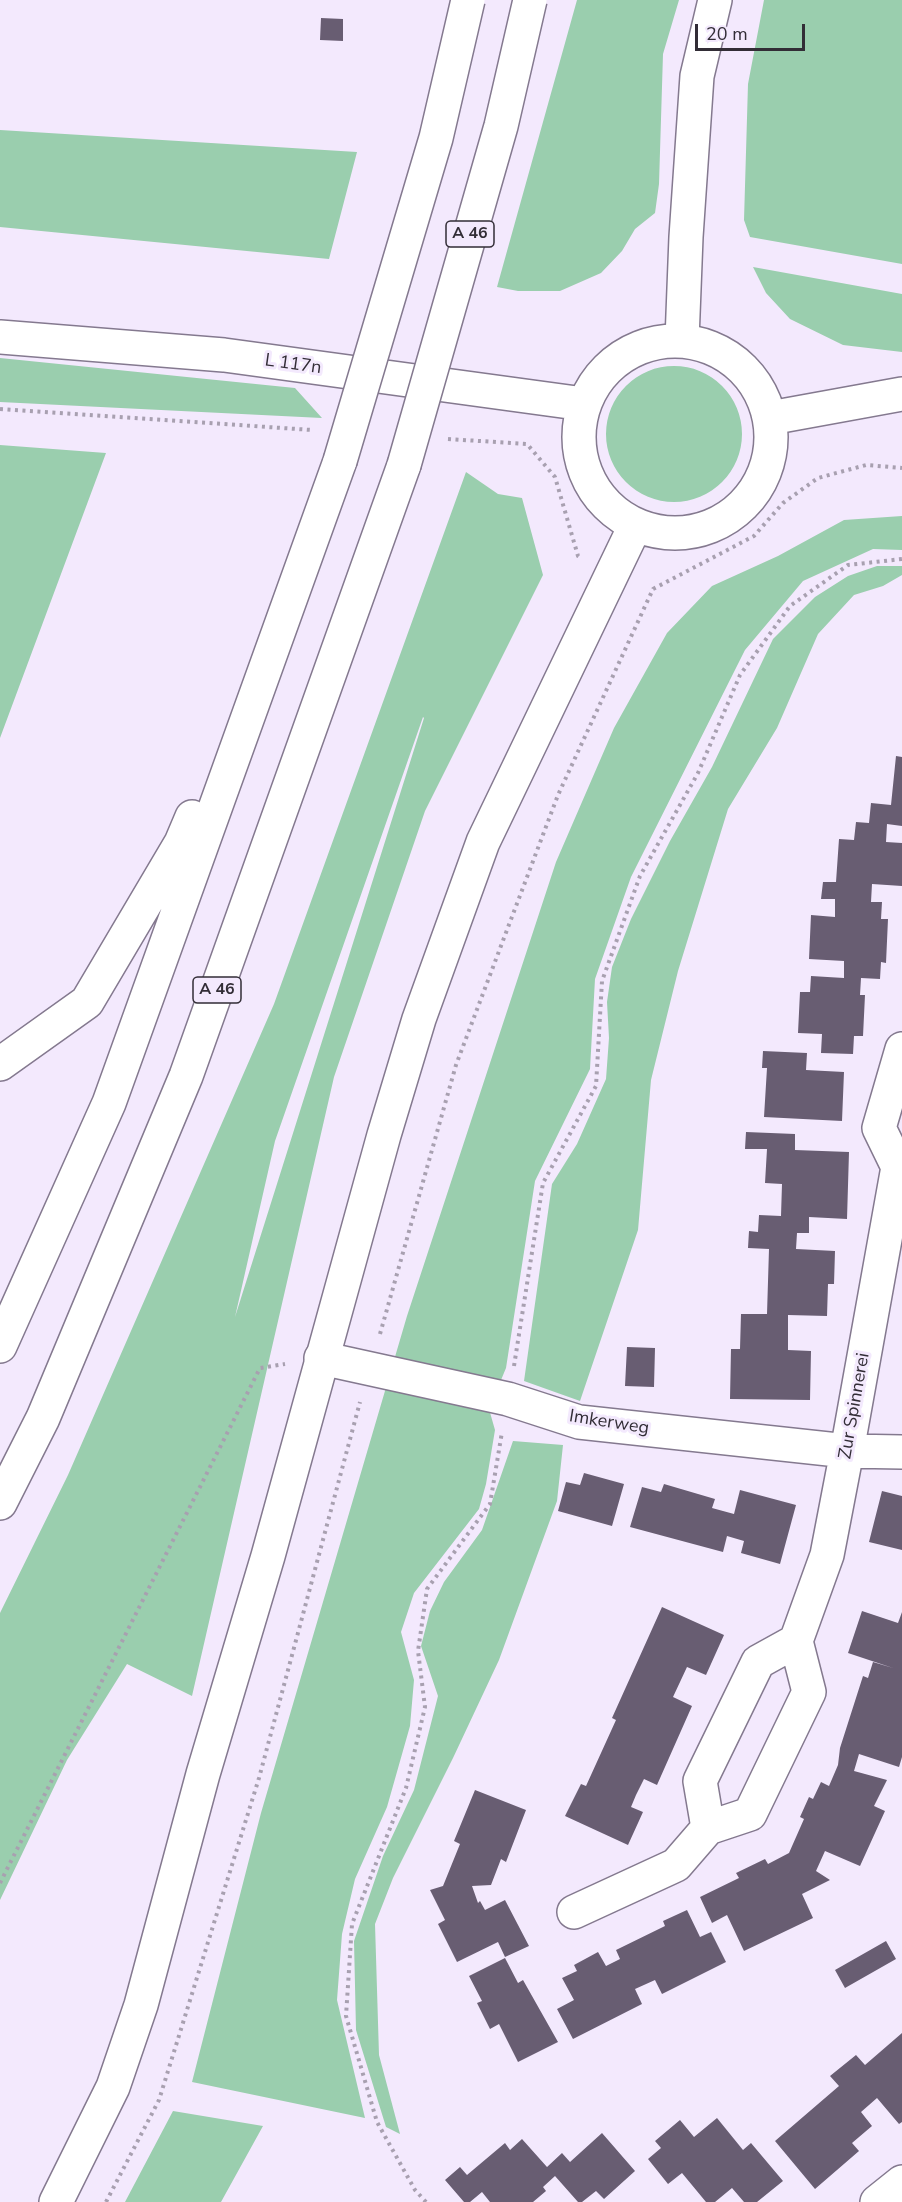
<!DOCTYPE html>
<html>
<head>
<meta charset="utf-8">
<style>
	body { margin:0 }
	#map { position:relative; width:902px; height:2202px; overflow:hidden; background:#f3e9fd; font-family:"Nunito Sans",sans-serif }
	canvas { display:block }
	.scale { position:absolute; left:695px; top:24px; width:110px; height:27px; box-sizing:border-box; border:3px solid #322d36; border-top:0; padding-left:8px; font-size:18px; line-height:21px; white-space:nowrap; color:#322d36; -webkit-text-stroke:4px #f3e9fd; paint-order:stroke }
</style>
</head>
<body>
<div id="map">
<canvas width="902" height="2202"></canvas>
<div class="scale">20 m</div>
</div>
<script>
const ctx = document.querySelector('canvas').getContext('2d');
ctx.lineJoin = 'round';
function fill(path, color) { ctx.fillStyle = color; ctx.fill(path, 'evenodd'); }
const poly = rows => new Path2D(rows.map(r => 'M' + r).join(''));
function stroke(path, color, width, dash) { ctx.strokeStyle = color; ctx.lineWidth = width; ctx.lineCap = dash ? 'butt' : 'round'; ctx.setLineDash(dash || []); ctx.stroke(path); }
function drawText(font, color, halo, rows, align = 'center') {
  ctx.font = font + ' "Nunito Sans",sans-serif'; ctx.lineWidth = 6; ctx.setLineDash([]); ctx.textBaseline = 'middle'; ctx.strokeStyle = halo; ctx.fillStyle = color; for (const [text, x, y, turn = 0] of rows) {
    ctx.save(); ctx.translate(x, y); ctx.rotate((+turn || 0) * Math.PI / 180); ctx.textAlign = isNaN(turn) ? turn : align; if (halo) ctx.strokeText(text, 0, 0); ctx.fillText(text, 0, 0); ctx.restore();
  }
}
fill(poly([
	[577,0,679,0,663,54,659,184,655,213,635,229,622,251,601,273,560,291,518,291,497,287],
	[764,0,902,0,902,264,750,237,744,220,748,84],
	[0,130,357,152,329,259,0,227],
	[753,267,902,294,902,352,843,345,790,319,766,293],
	[0,358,295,388,322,418,0,402],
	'606 434a68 68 0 1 1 136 0a68 68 0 1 1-136 0Z',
	[0,445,106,453,0,738],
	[466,472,498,494,522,498,543,575,425,811,334,1077,192,1696,127,1664,67,1760,0,1900,0,1613,68,1475,274,1004],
	[423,717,424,718,235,1317,275,1141],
	[902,516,902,550,873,549,803,581,745,650,631,877,595,979,590,1069,535,1181,506,1368,489,1409,495,1430,486,1484,479,1509,414,1593,401,1632,414,1680,410,1726,387,1807,355,1879,342,1934,337,2000,365,2118,192,2082,261,1813,407,1316,556,862,614,728,667,633,712,586,778,556,844,520],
	[877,566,902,566,902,575,883,586,854,595,818,634,777,728,728,809,678,971,651,1080,638,1230,580,1401,524,1381,552,1184,577,1144,606,1079,609,1038,607,1002,612,967,631,919,670,841,712,767,773,639,815,597,848,576],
	[513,1441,563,1445,557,1501,499,1660,453,1758,393,1878,375,1924,379,2055,400,2134,386,2127,356,2030,354,1941,383,1856,414,1790,438,1696,421,1646,430,1611,444,1582,482,1530],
	[173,2111,263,2126,221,2202,125,2202]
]), '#9aceae');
fill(poly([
	[321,18,343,19,343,41,320,40],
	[896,756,902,757,902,826,887,824,886,842,902,843,902,886,872,884,871,902,882,902,881,919,888,919,886,963,881,962,880,979,861,978,860,995,865,995,863,1036,854,1036,853,1054,821,1053,822,1034,798,1033,800,992,810,992,811,976,844,978,844,961,809,959,811,915,835,917,835,899,821,899,823,882,836,882,839,839,854,840,856,822,869,823,871,803,891,805],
	[763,1051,807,1053,806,1070,844,1072,842,1121,764,1117,767,1068,762,1068],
	[746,1132,795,1134,795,1150,849,1152,847,1219,809,1217,809,1233,797,1233,796,1249,835,1251,834,1284,828,1284,827,1316,788,1315,788,1350,811,1351,810,1400,730,1399,731,1349,740,1349,741,1314,767,1314,769,1249,748,1248,749,1231,758,1232,759,1215,781,1216,782,1184,765,1183,767,1149,745,1149],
	[627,1347,655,1348,654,1387,625,1386],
	[584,1473,624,1484,612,1526,558,1511,566,1482,580,1485],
	[664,1484,715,1499,712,1508,734,1514,740,1490,796,1505,780,1564,741,1553,744,1541,727,1536,723,1552,630,1527,642,1487,661,1492],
	[882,1491,902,1496,902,1550,869,1542],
	[662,1607,724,1635,706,1675,687,1667,673,1697,692,1706,657,1785,644,1779,636,1795,631,1807,643,1812,628,1845,565,1816,581,1784,586,1786,616,1720,612,1718],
	[862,1611,898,1623,902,1612,902,1757,899,1767,859,1754,854,1771,887,1780,874,1806,885,1811,860,1866,825,1851,816,1871,830,1880,802,1894,813,1918,744,1951,727,1915,712,1923,700,1897,739,1878,736,1873,765,1859,768,1864,789,1853,804,1819,800,1817,809,1797,813,1799,821,1782,829,1786,838,1765,840,1748,863,1676,868,1678,873,1662,893,1668,848,1653],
	[475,1790,526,1810,506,1862,501,1859,491,1885,472,1886,478,1903,480,1901,485,1910,505,1900,529,1946,505,1957,498,1942,457,1962,438,1924,445,1920,430,1890,443,1886,460,1844,454,1841],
	[687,1910,700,1937,711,1932,726,1962,662,1994,655,1980,635,1989,642,2004,573,2039,557,2009,574,2000,562,1978,577,1971,574,1965,598,1952,606,1966,620,1959,616,1950,665,1926,663,1921],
	[886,1941,896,1959,845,1988,835,1970],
	[505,1958,518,1983,523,1980,558,2042,518,2062,499,2024,490,2029,477,2003,482,2001,469,1976],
	[902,2033,902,2122,899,2124,877,2098,861,2112,872,2126,852,2143,859,2151,815,2189,775,2141,839,2086,830,2076,856,2055,865,2065],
	[717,2118,743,2150,751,2143,783,2181,757,2202,744,2202,732,2188,715,2202,706,2202,682,2173,668,2184,648,2159,661,2148,655,2141,680,2120,694,2137],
	[602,2133,635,2171,604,2199,596,2191,582,2202,578,2202,555,2176,543,2187,546,2191,533,2202,490,2202,482,2192,470,2202,464,2202,445,2180,460,2167,467,2175,505,2143,510,2150,522,2139,547,2167,562,2153,570,2162]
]), '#685d72');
const street = poly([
	[682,340,686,237,697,76,715,0],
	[321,1358,508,1399,579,1422,847,1451,902,1452],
	[708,1828,700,1781,758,1662,796,1641],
	[574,1912,676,1865,708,1828,750,1814,809,1692,796,1641,827,1555,847,1451,898,1167,879,1128,902,1049],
	[877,2202,902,2182]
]);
const secondary = poly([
	[0,337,224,355,584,404],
	'579 437a96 96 0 1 1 192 0a96 96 0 1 1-192 0Z',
	[770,418,902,394],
	[56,2202,113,2087,141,2005,203,1774,268,1556,384,1135,419,1019,483,842,635,526]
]);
const highway = poly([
	[0,1064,87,1002,181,843,192,817],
	[0,1346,109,1103,340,461],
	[0,1503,43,1418,186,1076,404,465]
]);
stroke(street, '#84798f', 36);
stroke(secondary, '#84798f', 36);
stroke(highway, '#84798f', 36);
stroke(poly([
	[0,409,312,430],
	[448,439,527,444,555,477,578,556,581,558],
	[380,1334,456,1065,558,795,653,589,754,536,783,503,818,478,866,465,902,468],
	[514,1366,543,1183,596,1086,602,981,640,876,698,773,740,675,790,606,848,565,902,559],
	[0,1883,260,1368,285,1364],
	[106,2202,159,2100,259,1778,360,1402],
	[426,2202,415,2190,377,2122,346,2016,352,1924,406,1788,425,1707,418,1651,427,1589,490,1504,502,1432]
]), '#a8a0b0', 4, [3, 4.5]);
stroke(street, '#fff', 33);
stroke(secondary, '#fff', 33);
stroke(highway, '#fff', 33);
const highwayBridge = poly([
	[340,461,436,138,468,0],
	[404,465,501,126,530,0]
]);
stroke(highwayBridge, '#84798f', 36, []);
stroke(highwayBridge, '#fff', 33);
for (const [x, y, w] of [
	[470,234,48],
	[217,990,48]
]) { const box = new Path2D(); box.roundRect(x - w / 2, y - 13, w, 26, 4.5); ctx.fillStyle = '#f3e9fd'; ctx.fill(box); stroke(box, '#322d36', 1.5); }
drawText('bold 16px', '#322d36', null, [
	["A 46",470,234],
	["A 46",217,990]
]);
drawText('18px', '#322d36', '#f3e9fd', [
	["L 117n",293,365,8],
	["Zur Spinnerei",855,1406,-80],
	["Imkerweg",609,1423,9]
]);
</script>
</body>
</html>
